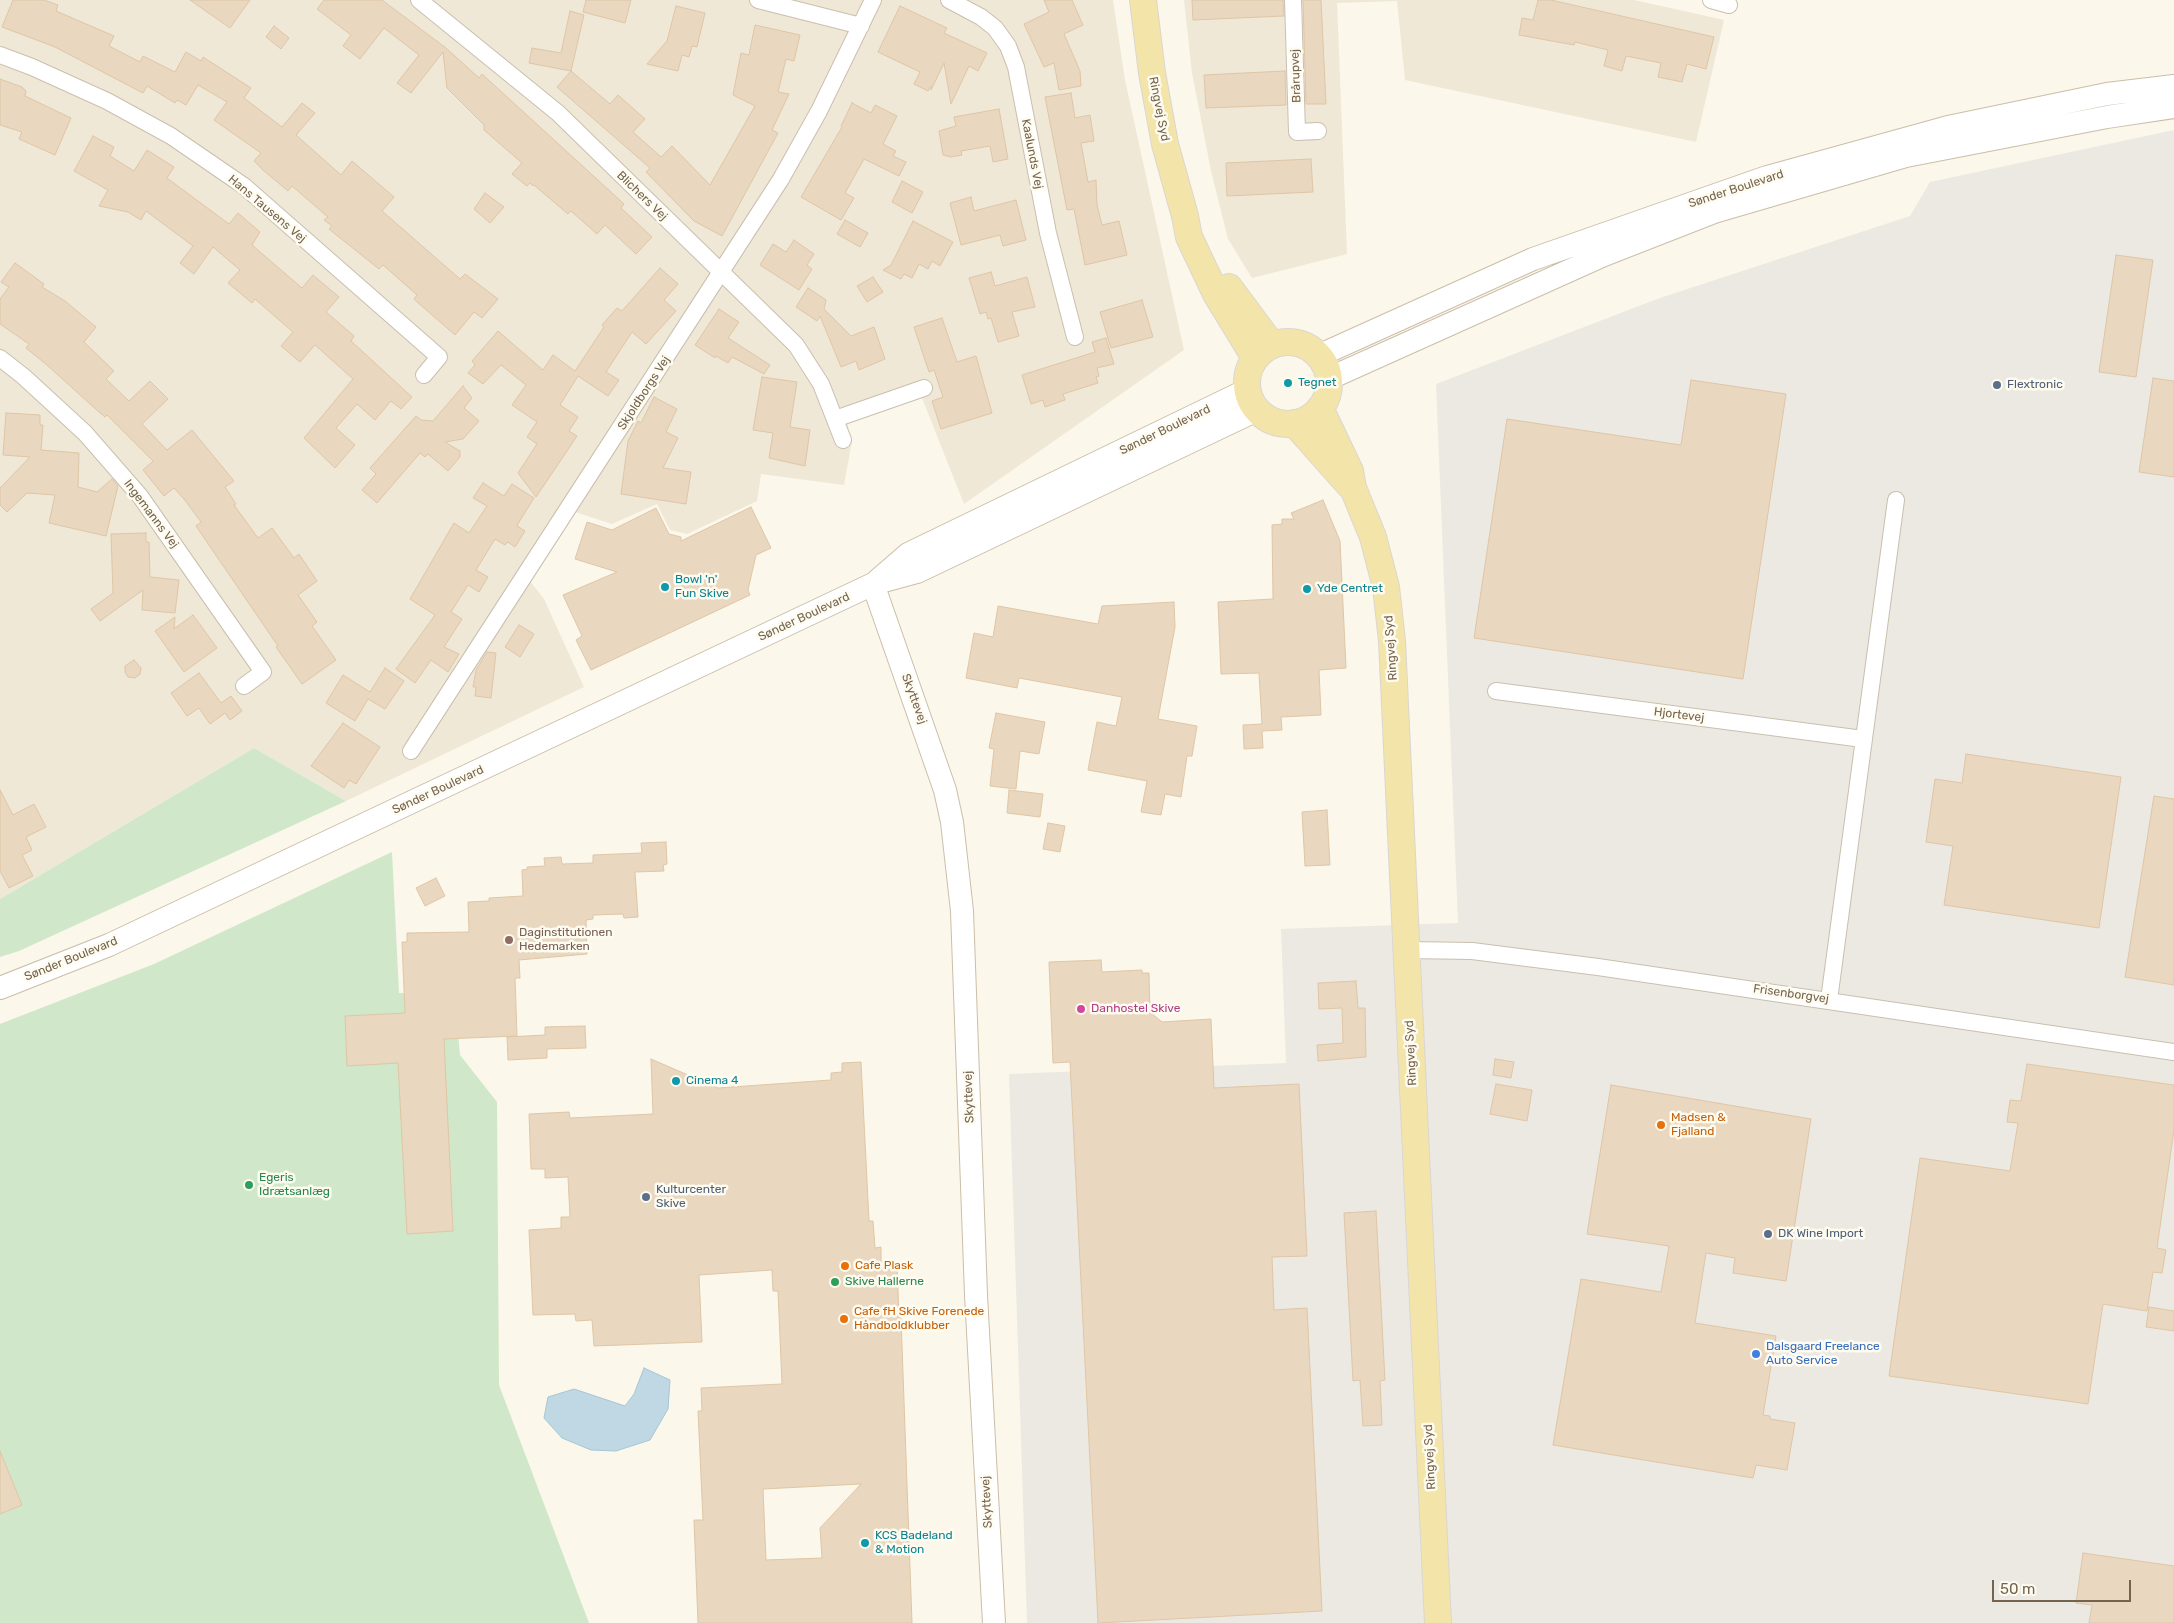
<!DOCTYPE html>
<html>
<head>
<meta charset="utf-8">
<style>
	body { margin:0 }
	#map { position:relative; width:2174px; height:1623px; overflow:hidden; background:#fbf7ea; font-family:Rubik,sans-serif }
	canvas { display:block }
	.scale { position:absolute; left:1992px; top:1580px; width:139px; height:22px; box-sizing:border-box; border:2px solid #74634f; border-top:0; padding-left:6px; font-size:15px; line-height:18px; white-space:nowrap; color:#74634f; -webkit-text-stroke:4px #fefbf0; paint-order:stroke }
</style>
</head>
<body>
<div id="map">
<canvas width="2174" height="1623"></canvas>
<div class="scale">50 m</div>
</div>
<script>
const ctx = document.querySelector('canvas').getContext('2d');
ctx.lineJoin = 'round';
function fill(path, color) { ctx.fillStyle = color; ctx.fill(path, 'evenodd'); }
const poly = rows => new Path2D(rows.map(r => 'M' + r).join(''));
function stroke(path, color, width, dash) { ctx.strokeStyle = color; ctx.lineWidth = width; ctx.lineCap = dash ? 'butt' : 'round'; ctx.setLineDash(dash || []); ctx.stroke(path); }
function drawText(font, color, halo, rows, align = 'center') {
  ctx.font = font + ' Rubik,sans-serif'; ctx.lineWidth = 5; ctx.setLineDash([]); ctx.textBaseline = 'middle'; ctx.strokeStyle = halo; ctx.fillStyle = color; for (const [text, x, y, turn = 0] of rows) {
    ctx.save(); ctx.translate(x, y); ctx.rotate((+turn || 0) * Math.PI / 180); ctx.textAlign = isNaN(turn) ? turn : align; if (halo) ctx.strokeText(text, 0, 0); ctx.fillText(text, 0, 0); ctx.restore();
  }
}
fill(poly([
	[0,0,1113,0,1125,80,1184,350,964,504,922,398,847,423,852,441,844,485,761,474,757,501,687,534,670,530,657,504,612,524,575,512,530,581,544,599,584,687,346,801,254,748,0,899],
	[1184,0,1634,0,1724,20,1696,142,1405,80,1397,1,1337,3,1347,254,1252,278,1228,239,1211,171,1192,73]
]), '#efe8d6');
fill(poly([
	[2174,130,2174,1623,1027,1623,1009,1074,1286,1063,1281,929,1458,923,1436,384,1657,299,1910,216,1930,182]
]), '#ece9e3');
fill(poly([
	[254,748,346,801,19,951,0,957,0,899],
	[392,852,399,993,429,994,456,1012,460,1055,497,1102,499,1385,589,1623,0,1623,0,1024,154,964]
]), '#d0e8c9');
const water = poly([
	[644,1368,670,1380,668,1409,650,1440,616,1451,591,1450,562,1438,544,1418,548,1397,574,1389,625,1406,634,1394,644,1368]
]);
fill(water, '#c0d8e3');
stroke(water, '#a7c5d4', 1);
const building = poly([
	[13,0,44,0,58,5,56,11,114,36,109,46,140,62,143,56,175,72,186,52,201,61,203,57,251,88,244,98,282,127,302,103,315,113,296,135,341,175,352,161,394,197,382,211,460,279,465,274,498,299,482,318,474,312,455,335,416,301,414,299,417,295,383,265,379,269,329,229,332,226,324,220,328,217,292,186,288,191,263,170,254,161,261,153,214,120,227,102,198,85,186,105,177,100,175,103,147,86,143,93,55,47,2,27,13,0],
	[190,0,250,0,230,28,190,0],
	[324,0,382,0,446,48,479,78,482,74,624,204,621,208,652,237,636,254,605,225,597,234,571,211,568,214,534,185,533,186,530,183,527,186,512,174,522,163,484,130,484,125,447,88,443,52,411,93,397,83,419,55,384,28,360,59,343,46,351,35,317,9,324,0],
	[586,0,631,0,625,23,583,12,586,0],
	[1044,0,1072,0,1083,25,1064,34,1080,71,1081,86,1059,90,1054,63,1044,67,1024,24,1049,12,1044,0],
	[1192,0,1283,0,1284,16,1193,20,1192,0],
	[1303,0,1321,0,1326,104,1306,104,1303,0],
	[1538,0,1551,0,1714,37,1706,69,1687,64,1682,82,1658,77,1661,63,1626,56,1622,71,1604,66,1608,50,1575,42,1574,45,1519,35,1522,18,1533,20,1538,0],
	[676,6,705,13,697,47,692,46,689,57,682,55,678,71,647,64,667,41,676,6],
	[900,6,947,28,944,33,987,53,978,71,969,66,951,104,944,63,931,90,931,86,928,91,914,84,920,72,878,52,900,6],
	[570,11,584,15,571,71,610,104,618,95,645,119,633,132,661,157,672,146,710,185,755,106,733,95,741,53,749,55,755,25,800,35,794,61,786,59,778,92,789,94,772,130,778,133,722,236,694,221,646,172,650,168,557,87,571,71,529,63,532,48,561,53,570,11],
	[274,26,289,38,281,49,266,37,274,26],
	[1285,71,1286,105,1206,108,1204,75,1285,71],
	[0,79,22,87,26,91,25,96,71,118,55,155,19,139,22,132,0,125,0,79],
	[1071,93,1075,118,1090,115,1094,141,1081,143,1088,182,1096,180,1097,205,1102,225,1119,221,1127,255,1085,265,1074,209,1067,210,1045,97,1071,93],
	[852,103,871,113,875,105,897,116,883,144,896,151,893,156,906,162,899,176,864,159,845,193,854,198,841,220,801,197,842,127,841,126,852,103],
	[999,109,1008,159,993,162,990,146,961,151,962,155,951,157,943,155,939,131,956,126,954,117,999,109],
	[93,136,114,147,110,156,134,171,147,150,174,167,167,178,229,224,238,213,260,232,252,245,302,288,313,275,339,297,326,312,354,336,351,341,412,397,401,409,391,401,375,420,357,404,336,428,355,445,335,468,304,438,353,379,315,345,300,362,281,346,293,332,255,299,252,303,228,283,240,270,213,247,194,274,180,263,193,246,146,211,141,220,128,212,99,206,108,190,74,171,93,136],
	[1311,159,1313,192,1227,196,1226,163,1311,159],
	[902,181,923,192,912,213,892,202,902,181],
	[485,193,504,207,490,223,474,209,485,193],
	[971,197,974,211,1016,200,1026,240,1003,246,1000,235,961,245,950,203,971,197],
	[845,220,868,233,860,247,837,234,845,220],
	[913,221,953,242,940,266,932,261,928,269,919,264,912,278,904,274,901,279,883,270,891,265,913,221],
	[794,240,814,254,807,265,812,269,799,290,760,265,773,244,786,252,794,240],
	[2116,255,2153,260,2136,377,2099,372,2116,255],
	[15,263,44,284,42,287,65,301,96,327,84,342,114,371,106,379,129,401,150,381,168,399,142,424,167,450,192,430,234,481,225,487,236,504,234,505,258,538,272,528,294,558,299,554,317,581,298,595,317,622,312,626,336,660,302,684,276,647,278,646,196,526,201,522,184,499,174,488,164,496,143,470,153,461,107,415,105,417,99,412,47,365,26,348,29,344,0,324,0,299,9,287,1,282,15,263],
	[660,268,678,284,664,300,676,311,646,344,632,332,606,372,619,380,608,396,578,376,560,405,578,417,569,431,577,436,536,497,518,473,537,444,527,437,537,422,512,405,526,385,501,365,483,384,468,373,475,365,472,361,498,331,543,370,553,355,575,371,604,327,602,325,617,308,622,311,660,268],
	[991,272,995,286,1027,277,1035,307,1012,312,1019,336,998,342,991,318,988,319,986,312,980,314,969,278,991,272],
	[873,277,883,292,867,302,857,286,873,277],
	[808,288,826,300,824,309,851,336,874,327,885,359,859,370,856,361,841,367,820,316,817,321,796,307,808,288],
	[1142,300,1153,337,1111,348,1100,312,1142,300],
	[719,309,739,322,728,338,770,365,764,374,732,357,728,363,716,356,715,358,695,345,719,309],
	[942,318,957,362,976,356,992,413,941,429,932,401,943,397,934,370,929,372,914,327,942,318],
	[1106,338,1114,364,1097,368,1099,376,1096,377,1098,383,1063,394,1065,400,1045,407,1043,400,1031,404,1022,375,1095,352,1092,342,1106,338],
	[762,377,797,382,790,427,810,430,805,466,769,458,773,433,753,430,762,377],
	[2153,378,2174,381,2174,477,2139,472,2153,378],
	[1691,380,1786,394,1743,679,1474,638,1507,419,1681,445,1691,380],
	[463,386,472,398,464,408,479,421,463,439,445,442,460,451,460,457,448,471,428,454,425,457,420,453,377,503,362,490,376,474,370,468,416,416,421,420,433,421,463,386],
	[654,397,677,409,666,432,678,438,663,468,691,472,686,504,621,494,628,441,638,421,641,423,654,397],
	[6,413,40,415,40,425,43,425,41,450,79,453,78,487,97,492,112,479,118,486,106,536,49,523,55,495,27,493,7,512,0,505,0,488,30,457,3,455,6,413],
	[483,483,504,496,512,484,534,498,519,522,517,526,525,531,515,547,508,542,505,545,495,539,476,570,488,577,479,592,468,585,451,612,462,619,444,647,459,654,448,672,431,660,415,683,396,669,435,615,410,599,454,523,469,533,487,506,473,498,483,483],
	[1323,500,1340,541,1346,668,1319,670,1321,715,1281,717,1282,730,1262,731,1263,748,1244,749,1243,725,1262,724,1259,673,1221,674,1218,602,1273,599,1272,525,1282,524,1282,519,1294,519,1291,513,1323,500],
	[751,507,771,548,756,555,748,590,750,595,591,670,576,640,582,636,563,595,617,572,575,559,587,522,612,530,656,508,669,534,681,537,681,541,751,507],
	[146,533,146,542,149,542,150,577,179,580,175,613,142,610,143,590,100,621,91,609,113,593,111,534,146,533],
	[1174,602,1175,627,1158,719,1197,726,1192,756,1187,756,1181,797,1165,794,1161,815,1141,812,1147,781,1088,770,1097,722,1116,726,1122,697,1019,678,1017,688,966,678,974,633,993,637,998,606,1098,624,1102,606,1174,602],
	[193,615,217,648,184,672,155,631,175,617,174,629,193,615],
	[519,625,534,634,520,657,505,647,519,625],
	[487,652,496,653,491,698,475,696,476,687,473,687,476,670,487,652],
	[134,660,141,668,140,674,135,678,128,677,125,672,125,666,134,660],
	[385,668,404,681,385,709,368,699,355,721,326,703,343,675,370,692,385,668],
	[199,673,221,703,231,696,242,711,230,720,225,713,210,724,199,708,187,716,171,693,199,673],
	[996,713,1045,722,1039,754,1020,751,1016,789,990,786,994,749,989,748,996,713],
	[343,723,380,747,356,784,349,780,344,788,311,766,343,723],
	[1966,754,2121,777,2099,928,1944,905,1953,846,1926,842,1935,779,1962,783,1966,754],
	[0,790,13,815,34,804,46,827,26,837,32,850,22,855,33,876,9,888,0,871,0,790],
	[1009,790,1043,794,1040,817,1007,813,1009,790],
	[2154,796,2174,799,2174,985,2125,977,2154,796],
	[1327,810,1330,865,1305,866,1302,812,1327,810],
	[1048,823,1065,826,1060,852,1043,849,1048,823],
	[666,842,667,864,663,865,664,871,635,872,638,917,624,918,623,914,593,915,593,919,586,920,587,954,519,960,520,978,515,978,517,1036,444,1039,453,1231,407,1234,398,1063,347,1066,345,1016,405,1013,402,942,407,942,407,933,469,932,468,902,489,901,489,898,523,896,522,870,528,869,527,867,545,866,544,858,561,857,562,864,593,863,593,855,642,853,641,843,666,842],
	[436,878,445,896,425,906,416,888,436,878],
	[1101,960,1102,972,1142,970,1142,973,1149,973,1150,1012,1162,1022,1211,1019,1214,1088,1299,1084,1307,1256,1272,1257,1274,1310,1307,1308,1322,1611,1098,1623,1070,1062,1053,1063,1049,962,1101,960],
	[1356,981,1358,1008,1365,1008,1366,1057,1318,1061,1317,1045,1343,1043,1342,1008,1319,1009,1318,983,1356,981],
	[585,1026,586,1048,547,1049,547,1058,508,1060,507,1037,545,1035,545,1027,585,1026],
	[651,1059,718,1088,831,1080,831,1073,842,1072,842,1063,861,1062,869,1221,873,1221,875,1248,881,1247,881,1263,897,1262,899,1318,901,1318,912,1623,698,1623,694,1520,703,1520,698,1411,702,1411,701,1388,782,1384,778,1291,773,1291,772,1270,699,1275,702,1342,594,1346,592,1320,576,1321,575,1314,533,1315,529,1230,561,1228,561,1217,570,1217,568,1177,545,1178,545,1169,531,1169,529,1114,569,1112,570,1118,653,1114,651,1059],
	[861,1484,820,1528,822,1558,766,1560,763,1489,861,1484],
	[1495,1059,1514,1062,1511,1078,1493,1075,1495,1059],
	[2027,1064,2174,1085,2174,1130,2157,1248,2166,1250,2162,1273,2153,1272,2147,1311,2103,1304,2088,1404,1889,1376,1920,1158,2010,1171,2018,1123,2007,1122,2010,1100,2021,1101,2027,1064],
	[1496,1084,1532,1090,1527,1121,1490,1114,1496,1084],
	[1611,1085,1811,1119,1786,1281,1733,1273,1735,1258,1706,1253,1695,1323,1776,1336,1763,1415,1770,1416,1770,1419,1795,1423,1787,1470,1756,1465,1753,1478,1553,1445,1581,1279,1661,1292,1669,1246,1587,1234,1611,1085],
	[1376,1211,1385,1380,1380,1381,1382,1425,1363,1426,1360,1380,1353,1381,1344,1213,1376,1211],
	[2149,1307,2174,1311,2174,1331,2146,1327,2149,1307],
	[0,1451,22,1505,0,1514,0,1451],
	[2083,1553,2174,1566,2174,1623,2089,1623,2092,1605,2076,1603,2083,1553]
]);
fill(building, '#e9d7bf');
stroke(building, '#dfc6a6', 1);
const street = poly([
	[419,0,558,113,796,345,821,384,843,440],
	[758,0,861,26],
	[949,0,981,17,995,28,1008,46,1016,67,1048,233,1075,337],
	[1293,0,1297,132,1318,131],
	[1711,0,1729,5],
	[0,55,32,67,107,101,171,136,244,186,439,357,424,375],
	[0,358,23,376,85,433,140,496,263,672,244,686],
	[835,419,924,388],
	[1496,691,1863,739],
	[411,751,781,179,819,111,873,0],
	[1407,950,1472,951,1598,967,2174,1052],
	[1829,1000,1896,500]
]);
const secondary = poly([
	[1318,356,1533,259,1767,177,1948,127,2107,94,2174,86],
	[1328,379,1604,255,1714,212,1906,156,2107,117,2174,107],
	[878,580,908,554,1247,390],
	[873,584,945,790,952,822,962,911,976,1295,994,1623],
	[0,988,109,945,873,584,917,572,1257,410]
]);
const primary = poly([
	[1143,0,1152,73,1165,144,1185,216,1189,237,1216,294,1255,358],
	[1229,287,1272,345],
	'1247 383a41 41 0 1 1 82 0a41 41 0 1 1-82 0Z',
	[1320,408,1350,471,1353,488,1373,537,1386,587,1392,641,1438,1623],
	[1294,423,1350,486]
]);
stroke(street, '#cabfae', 18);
stroke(secondary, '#cbbea9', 24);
stroke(primary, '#dbd6d1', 28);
stroke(street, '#fff', 16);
stroke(secondary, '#fff', 22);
stroke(primary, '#f3e5a9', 26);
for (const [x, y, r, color] of [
	[1288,383,5,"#0f9aa8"],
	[1997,385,5,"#5c6f8a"],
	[665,587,5,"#0f9aa8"],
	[1307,589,5,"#0f9aa8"],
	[509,940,5,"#8d6e63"],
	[1081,1009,5,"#d1479c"],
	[676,1081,5,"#0f9aa8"],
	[1661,1125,5,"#e8710a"],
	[249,1185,5,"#2e9e5b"],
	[646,1197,5,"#5c6f8a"],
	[1768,1234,5,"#5c6f8a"],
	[845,1266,5,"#e8710a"],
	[835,1282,5,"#2e9e5b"],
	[844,1319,5,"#e8710a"],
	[1756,1354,5,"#3f7fe0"],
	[865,1543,5,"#0f9aa8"]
]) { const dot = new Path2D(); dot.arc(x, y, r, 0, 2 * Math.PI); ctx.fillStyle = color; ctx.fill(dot); stroke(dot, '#fefbf0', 2); }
drawText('12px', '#74634f', '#fefbf0', [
	["Brårupvej",1296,76,-92],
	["Ringvej Syd",1159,109,79],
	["Kaalunds Vej",1032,154,79],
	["Sønder Boulevard",1736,189,-18],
	["Blichers Vej",642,196,44],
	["Hans Tausens Vej",267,209,40],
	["Skjoldborgs Vej",644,393,-57],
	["Sønder Boulevard",1165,430,-26],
	["Ingemanns Vej",151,514,53],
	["Sønder Boulevard",804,617,-25],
	["Ringvej Syd",1391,648,-94],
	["Skyttevej",914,699,70],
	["Hjortevej",1679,715,7],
	["Sønder Boulevard",438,790,-25],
	["Sønder Boulevard",71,959,-22],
	["Frisenborgvej",1791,994,8],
	["Ringvej Syd",1411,1053,-93],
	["Skyttevej",969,1097,-92],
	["Ringvej Syd",1430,1457,-93],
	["Skyttevej",987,1502,-93]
]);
drawText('12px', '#0d838f', '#fefbf0', [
	["Tegnet",1298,383],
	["Bowl 'n'",675,580],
	["Fun Skive",675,594],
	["Yde Centret",1317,589],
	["Cinema 4",686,1081],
	["KCS Badeland",875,1536],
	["& Motion",875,1550]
], 'left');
drawText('12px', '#4e5e75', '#fefbf0', [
	["Flextronic",2007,385],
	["Kulturcenter",656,1190],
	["Skive",656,1204],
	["DK Wine Import",1778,1234]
], 'left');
drawText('12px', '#785e54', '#fefbf0', [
	["Daginstitutionen",519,933],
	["Hedemarken",519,947]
], 'left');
drawText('12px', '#b23c85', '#fefbf0', [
	["Danhostel Skive",1091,1009]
], 'left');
drawText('12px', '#c56008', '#fefbf0', [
	["Madsen &",1671,1118],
	["Fjalland",1671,1132],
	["Cafe Plask",855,1266],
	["Cafe fH Skive Forenede",854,1312],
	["Håndboldklubber",854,1326]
], 'left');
drawText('12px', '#27864d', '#fefbf0', [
	["Egeris",259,1178],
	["Idrætsanlæg",259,1192],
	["Skive Hallerne",845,1282]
], 'left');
drawText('12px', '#366cbe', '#fefbf0', [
	["Dalsgaard Freelance",1766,1347],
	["Auto Service",1766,1361]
], 'left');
</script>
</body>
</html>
